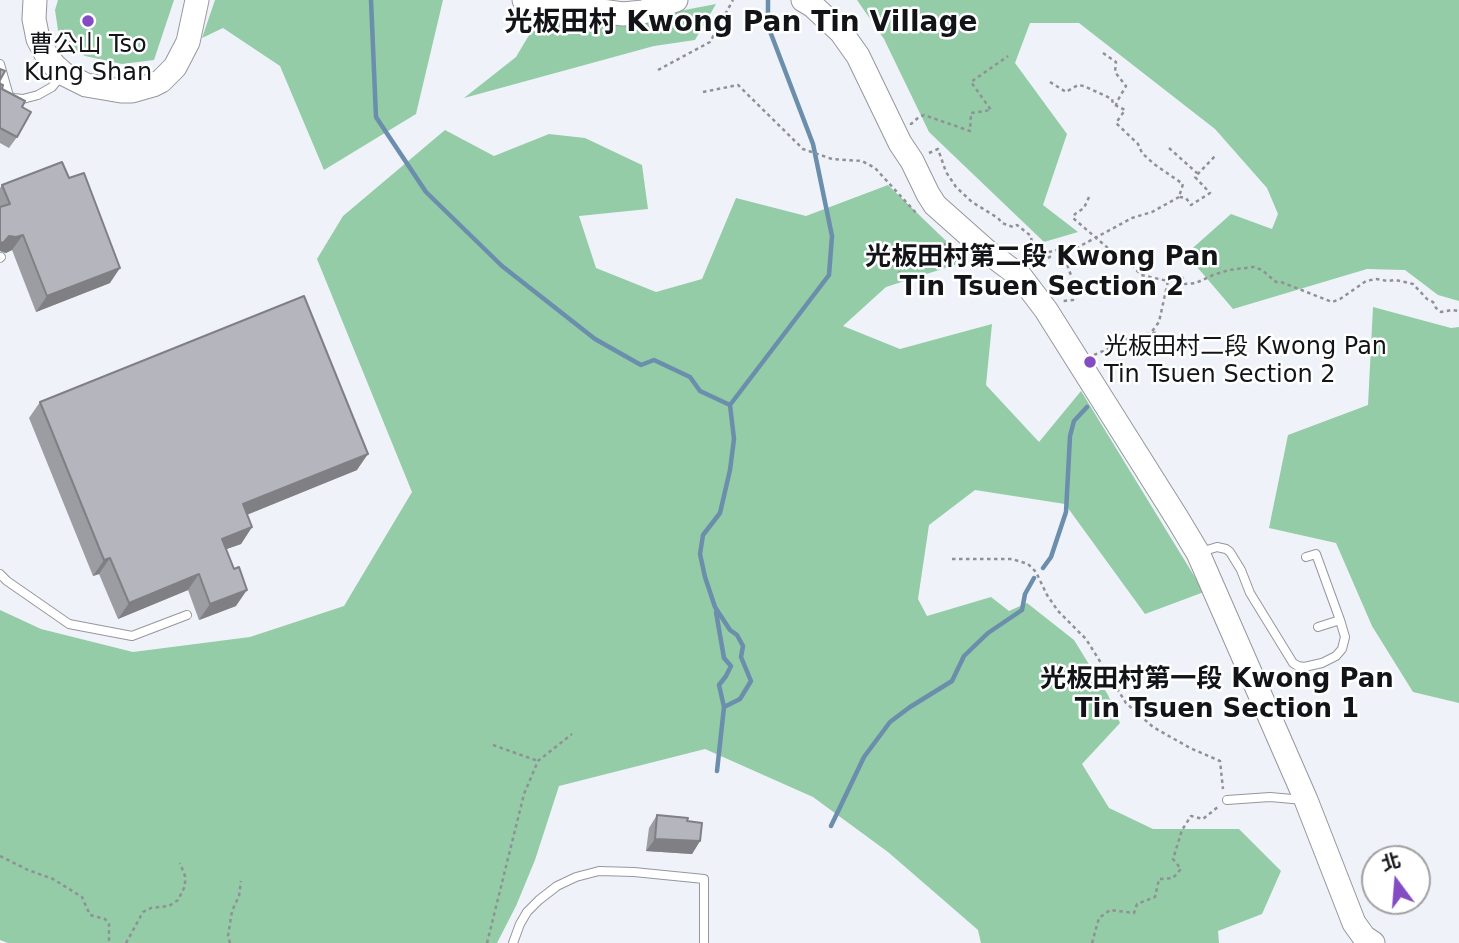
<!DOCTYPE html>
<html>
<head>
<meta charset="utf-8">
<style>
	body { margin:0 }
	#map { position:relative; width:1459px; height:943px; overflow:hidden; background:#f0f2f9; font-family:"DejaVu Sans","Noto Sans TC",sans-serif }
	canvas { display:block }
	.north { position:absolute; left:1361px; top:845px; width:70px; height:70px; box-sizing:border-box; background:#fff; border:2px solid #a1a1a2; border-radius:50%; rotate:344deg; font-size:19px; font-weight:700; line-height:28px; text-align:center; color:#131417 }
	.north::after { content:''; display:block; margin:auto; width:24px; height:32px; background:#834cc3; clip-path:polygon(50% 0,100% 100%,50% 72%,0 100%) }
</style>
</head>
<body>
<div id="map">
<canvas width="1459" height="943"></canvas>
<div class="north">北</div>
</div>
<script>
const ctx = document.querySelector('canvas').getContext('2d');
ctx.lineJoin = 'round';
function fill(path, color) { ctx.fillStyle = color; ctx.fill(path, 'evenodd'); }
const poly = rows => new Path2D(rows.map(r => 'M' + r).join(''));
function stroke(path, color, width, dash) { ctx.strokeStyle = color; ctx.lineWidth = width; ctx.lineCap = dash ? 'butt' : 'round'; ctx.setLineDash(dash || []); ctx.stroke(path); }
function drawText(font, color, halo, rows, align = 'center') {
  ctx.font = font + ' "DejaVu Sans","Noto Sans TC",sans-serif'; ctx.lineWidth = 5; ctx.setLineDash([]); ctx.textBaseline = 'middle'; ctx.strokeStyle = halo; ctx.fillStyle = color; for (const [text, x, y, turn = 0] of rows) {
    ctx.save(); ctx.translate(x, y); ctx.rotate((+turn || 0) * Math.PI / 180); ctx.textAlign = isNaN(turn) ? turn : align; if (halo) ctx.strokeText(text, 0, 0); ctx.fillText(text, 0, 0); ctx.restore();
  }
}
fill(poly([
	[58,0,174,0,154,60,122,64,85,56,67,45,58,30,55,10],
	[215,0,443,0,416,114,324,170,280,66,223,28,202,38],
	[857,0,1459,0,1459,301,1438,295,1405,270,1367,269,1233,309,1186,254,1231,214,1272,229,1278,214,1267,188,1215,129,1079,23,1030,23,1015,63,1067,134,1043,205,1078,232,1044,242,929,132,884,39],
	[716,4,695,40,654,46,464,98,516,57,541,15,601,26],
	[445,130,494,156,549,134,585,138,642,165,648,209,579,216,596,268,656,292,702,279,736,198,806,216,888,185,967,261,886,287,843,326,900,349,992,324,986,385,1039,442,1081,391,1204,592,1145,614,1065,504,975,490,929,525,918,599,927,616,991,597,1009,611,1027,603,1074,640,1108,695,1120,723,1082,764,1109,808,1153,829,1239,829,1281,871,1262,914,1218,931,1219,943,981,943,978,930,888,852,813,797,705,749,559,786,535,860,516,906,497,943,8,943,0,940,0,610,41,629,133,652,250,637,344,606,412,492,317,259,343,216],
	[1373,307,1451,328,1459,327,1459,703,1413,692,1372,626,1336,543,1269,528,1288,435,1368,405]
]), '#93cca6');
stroke(poly([
	[371,0,376,117,426,192,502,266,595,339,641,365,654,360,690,377,700,391,730,405],
	[1043,568,1051,557,1066,512,1070,436,1074,421,1087,407],
	[716,612,724,658,731,666,726,676,719,685,724,707],
	[717,771,724,707,740,699,751,681,741,657,743,646,737,635,730,630,715,607,705,577,700,554,703,535,720,513,730,470,734,439,730,405,829,275,832,236,813,144,768,26,768,0],
	[831,826,864,757,890,722,910,707,952,681,964,656,988,633,1022,610,1025,594,1034,578]
]), '#6b8ead', 4.5);
const lane = poly([
	[0,64,9,96,13,98,23,99,38,95,52,87,62,75],
	[0,258,1,257],
	[1201,552,1217,547,1226,549,1230,552,1241,570,1250,593,1293,663,1298,666,1304,667,1322,663,1336,656,1342,649,1345,637,1340,620,1316,554,1306,557],
	[0,574,7,581,69,624,132,636,187,615],
	[1318,627,1340,620],
	[1227,800,1270,797,1304,800],
	[513,943,520,924,527,912,539,900,557,886,576,877,599,871,634,872,704,879,704,943]
]);
const secondary = poly([
	[35,0,34,19,38,39,47,56,54,65,64,74,86,85,121,91,132,91,153,85,161,81,175,67,188,42,197,0],
	[524,0,623,14,643,12,676,0],
	[803,0,813,6,841,32,858,56,900,143,912,161,928,194,935,205,989,253,1021,277,1046,310,1177,518,1198,553,1306,800,1354,923,1364,937,1373,943]
]);
stroke(lane, '#95979e', 10);
stroke(secondary, '#95979e', 25);
stroke(poly([
	[1103,53,1116,62,1115,72,1126,86,1118,100,1116,105],
	[658,70,710,42,733,0],
	[1050,82,1066,92,1078,85,1084,86,1112,99,1113,104,1125,110,1116,123,1138,144,1142,153,1154,164,1183,184,1179,197,1186,198,1191,205,1210,193,1195,177,1216,155],
	[703,92,738,85,803,149,832,159,862,161,875,168,918,215],
	[911,125,911,124,919,117,924,115,970,131,971,113,991,110,971,82,1008,56],
	[1169,148,1197,173],
	[929,153,938,149,946,172,956,187,972,202,998,218,1002,223,1013,227,1017,225,1031,236,1034,263],
	[1089,197,1084,208,1075,214,1073,218,1116,255,1120,263,1132,265,1141,275,1168,281,1159,322,1150,334],
	[1063,253,1071,251,1132,218,1152,212,1179,197],
	[1036,265,1044,259,1050,257,1049,252,1057,250,1063,253,1073,281,1073,300,1063,301],
	[898,280,901,278,895,259,909,246,951,244],
	[1168,281,1182,277,1185,284,1196,283,1213,275,1229,270,1254,267,1262,270,1276,282,1281,282,1332,302,1340,299,1366,281,1376,279,1388,281,1396,280,1413,284,1427,299,1433,302,1436,308,1441,312,1452,310,1459,311],
	[1055,293,1073,281],
	[1094,355,1117,345,1130,337,1159,332],
	[952,559,1012,559,1028,564,1036,572,1047,595,1058,611,1086,639,1126,703,1153,727,1190,748,1220,761,1223,789],
	[493,745,538,761],
	[0,856,28,870,53,879,82,897,90,915,105,919,109,924,109,943],
	[126,943,143,912,151,908,169,906,178,900,185,886,185,876,180,863],
	[230,943,228,936,232,911,239,896,241,881],
	[487,943,524,794,538,761,572,734],
	[1092,943,1099,918,1110,910,1134,913,1137,904,1155,897,1159,879,1173,878,1181,869,1173,859,1182,830,1191,816,1203,819,1219,806]
]), '#8f9196', 2.5, [3.5, 3.5]);
stroke(lane, '#fff', 8);
stroke(secondary, '#fff', 23);
fill(poly([
	[0,84,2,89,22,107,17,137,9,148,0,143],
	[2,185,110,283,36,312,12,250,6,253,0,251,0,188],
	[40,402,357,470,247,514,252,527,241,544,226,549,236,606,199,620,188,590,118,619,99,574,93,576,29,418],
	[657,815,687,821,700,841,692,854,646,851,649,828]
]), '#9c9ca3');
fill(poly([
	[23,235,12,250,6,253,0,251,0,243,9,236],
	[120,268,110,283,36,312,47,296],
	[368,454,357,470,232,521,243,504],
	[252,527,241,544,210,555,222,539],
	[110,558,99,574,93,576,104,560],
	[199,574,188,590,118,619,129,603],
	[247,590,236,606,199,620,210,604],
	[655,839,700,841,692,854,646,851]
]), '#7f7f84');
const building = poly([
	[0,69,5,71,0,80,0,69],
	[0,84,3,85,2,89,25,101,22,107,31,112,17,137,0,128,0,84],
	[62,162,69,178,84,173,120,268,47,296,23,235,16,237,9,236,4,242,0,243,0,207,10,204,2,185,62,162],
	[304,296,368,454,243,504,252,527,222,539,234,569,239,567,247,590,210,604,199,574,129,603,110,558,104,560,40,402,304,296],
	[657,815,688,818,687,821,702,823,700,841,655,839,657,815]
]);
fill(building, '#b5b5bd');
stroke(building, '#7f7f84', 2);
for (const [x, y, r, color] of [
	[88,21,7,"#834cc3"],
	[1090,362,7,"#834cc3"]
]) { const dot = new Path2D(); dot.arc(x, y, r, 0, 2 * Math.PI); ctx.fillStyle = color; ctx.fill(dot); stroke(dot, '#fff', 2.5); }
drawText('24px', '#131417', '#fff', [
	["曹公山 Tso",88,46],
	["Kung Shan",88,74],
	["光板田村二段 Kwong Pan",1104,348,"left"],
	["Tin Tsuen Section 2",1104,376,"left"]
]);
drawText('bold 26px', '#131417', '#fff', [
	["光板田村第二段 Kwong Pan",1042,258],
	["Tin Tsuen Section 2",1042,288],
	["光板田村第一段 Kwong Pan",1217,680],
	["Tin Tsuen Section 1",1217,710]
]);
drawText('bold 28px', '#131417', '#fff', [
	["光板田村 Kwong Pan Tin Village",741,24]
]);
</script>
</body>
</html>
